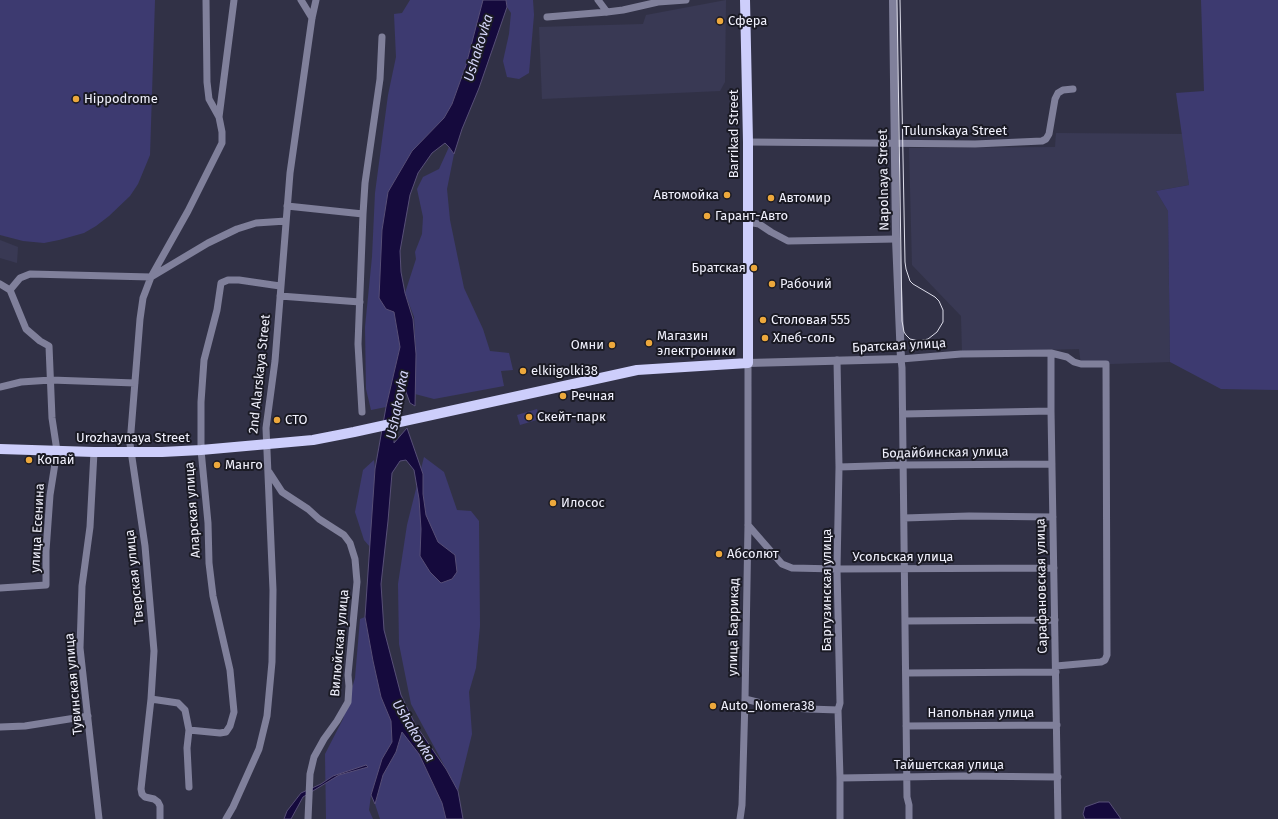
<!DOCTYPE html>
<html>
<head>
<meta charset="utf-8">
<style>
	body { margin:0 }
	canvas { display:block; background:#313146 }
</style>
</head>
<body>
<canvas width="1278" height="819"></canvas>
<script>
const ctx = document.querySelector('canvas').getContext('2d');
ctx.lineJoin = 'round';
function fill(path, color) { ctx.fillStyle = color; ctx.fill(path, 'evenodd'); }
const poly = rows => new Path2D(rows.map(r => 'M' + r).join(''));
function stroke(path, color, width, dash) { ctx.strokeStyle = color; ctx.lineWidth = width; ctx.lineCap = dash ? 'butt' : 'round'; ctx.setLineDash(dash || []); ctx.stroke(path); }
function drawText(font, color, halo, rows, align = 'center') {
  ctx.font = font + ' "Fira Sans",sans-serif'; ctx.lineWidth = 4; ctx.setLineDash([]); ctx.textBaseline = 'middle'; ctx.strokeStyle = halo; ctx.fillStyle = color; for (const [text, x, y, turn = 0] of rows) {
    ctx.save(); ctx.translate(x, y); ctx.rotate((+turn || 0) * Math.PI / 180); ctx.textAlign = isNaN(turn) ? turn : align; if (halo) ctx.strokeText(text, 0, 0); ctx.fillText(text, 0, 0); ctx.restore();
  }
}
fill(poly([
	[726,0,725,82,720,91,542,99,539,27,643,24,646,15],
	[1056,133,1183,134,1189,185,1156,191,1168,211,1170,362,1081,365,1079,349,962,352,961,316,912,265,909,148,1055,147],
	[0,240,18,247,17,263,0,258]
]), '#393954');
fill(poly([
	[0,0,155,0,150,155,138,184,130,196,109,216,96,226,84,233,59,240,44,243,23,241,0,235],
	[410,0,483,0,484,1,466,65,452,104,444,118,412,151,388,192,382,230,379,298,394,312,400,347,386,407,371,410,366,389,365,327,372,257,375,193,388,95,396,57,394,14,402,13],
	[506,0,533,0,534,15,529,73,519,79,507,77,503,61,509,34,511,13,507,7],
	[1201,0,1278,0,1278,390,1221,389,1170,362,1168,211,1156,191,1189,185,1176,93,1204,91],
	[449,147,454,154,447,189,450,220,464,288,483,329,490,351,509,353,513,370,501,371,504,386,434,399,415,394,416,354,414,317,405,293,416,259,415,252,422,234,423,217,417,189,423,177,439,169],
	[537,409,540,419,520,425,517,415],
	[424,457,444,472,457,510,471,511,479,521,480,626,476,668,469,692,472,734,458,791,411,704,399,644,398,584,407,525],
	[374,460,375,469,370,547,364,540,355,512,363,470],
	[365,617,373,661,381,697,391,721,392,742,382,759,371,795,369,810,373,819,326,819,325,754,343,719,355,678,360,619],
	[402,732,419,754,442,803,446,819,380,819,375,804,383,775,396,752]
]), '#3d3a70');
const water = poly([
	[483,0,506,0,507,7,479,88,462,129,454,154,449,147,445,143,432,153,418,173,410,195,400,251,401,272,405,293,413,319,416,354,415,406,410,403,405,389,398,385,392,418,394,431,394,443,407,428,423,474,423,494,426,515,438,542,455,555,457,572,452,579,441,583,430,572,420,556,421,529,419,499,414,470,406,460,400,461,392,473,388,521,381,584,384,630,401,695,415,724,446,769,458,791,463,819,446,819,442,803,419,754,402,732,396,752,383,775,375,804,371,795,382,759,392,742,391,721,381,697,373,661,365,617,375,469,386,407,400,347,394,312,386,309,379,298,382,230,388,192,412,151,444,118,452,104,466,65,483,0],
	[366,765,368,767,339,775,303,797,291,819,284,819,287,811,301,793,321,784,333,776,366,765],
	[1099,802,1109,802,1121,819,1085,819,1083,814,1085,807,1099,802]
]);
fill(water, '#150a3d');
stroke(water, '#574f77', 1);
stroke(poly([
	[392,431,404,374]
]), '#150a3d', 10);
stroke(poly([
	[206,0,207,82,209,99,219,117],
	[301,0,312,18],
	[598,0,607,12],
	[547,17,607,12,623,10,658,2,686,0],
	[748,142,975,144,1042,141,1046,139,1049,134,1055,99,1058,93,1063,90,1073,89],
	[287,206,363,214],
	[747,222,759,224,771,232,788,241,896,239],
	[0,284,10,290,20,278,30,274,151,277,208,243,237,229,256,223,286,221],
	[280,296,360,302],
	[1051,353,1051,411,1058,819],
	[837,360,839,467,837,569,840,703,838,710,840,778,840,819],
	[0,387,21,382,51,380,135,383],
	[362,412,358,344,363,214,365,183,380,79,382,37],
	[903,414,1051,411],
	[94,452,90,527,82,586,80,648,99,819],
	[839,467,904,465,1052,464],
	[269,472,282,492,308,509,319,519,344,535,350,543,355,559,357,582,348,675,349,686,348,702,337,721,324,739,314,757,310,774,308,819],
	[904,518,969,516,1053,517],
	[748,525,782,564,792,568,837,569,1054,568],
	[0,588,46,585,46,551,50,495,57,451,52,418,49,346,40,341,26,329,10,290],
	[905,621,1055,620],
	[906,673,1056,672],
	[151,699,178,703,185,710,189,730,187,748,189,787],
	[745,699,777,707,809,709,838,710],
	[906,726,1057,725],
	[0,727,25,726,88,716],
	[189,730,220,733,226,732,230,726,234,712,230,670,213,596,209,563,208,523,201,450,201,402,204,360,217,310,221,283,228,280,239,280,280,286],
	[840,778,964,776,1058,777],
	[160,819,160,806,158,802,154,799,145,797,142,794,141,789,151,699,154,651,145,546,130,444,140,319,143,298,151,277,188,211,222,143,222,132,219,117,234,0],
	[226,819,233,807,259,749,267,716,272,662,273,590,266,428,275,361,290,173,312,18,316,0],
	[740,819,742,805,745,699,748,525,748,363],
	[909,819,909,805,907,797,902,368,901,359,961,354,1051,353,1067,357,1074,362,1081,364,1106,364,1107,655,1105,660,1101,662,1056,666]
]), '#80809b', 7);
stroke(poly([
	[748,363,901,359,896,239,893,0]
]), '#80809b', 8);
stroke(poly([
	[0,449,94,452,162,452,201,450,313,440,354,432,637,370,748,363,748,142,745,0]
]), '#cdcefb', 10);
stroke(poly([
	[897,0,902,321,904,332,906,335,910,339,919,341,928,339,937,332,943,322,943,310,939,301,935,297,913,284,910,281,906,269,905,262,900,0]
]), '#ddddea', 1);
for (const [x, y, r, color] of [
	[720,21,4,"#eda83c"],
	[76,99,4,"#eda83c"],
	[727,195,4,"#eda83c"],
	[771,198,4,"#eda83c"],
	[707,216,4,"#eda83c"],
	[754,268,4,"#eda83c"],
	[772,284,4,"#eda83c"],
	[763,320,4,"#eda83c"],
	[765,338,4,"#eda83c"],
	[649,343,4,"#eda83c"],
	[612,345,4,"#eda83c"],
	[523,371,4,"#eda83c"],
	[563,396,4,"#eda83c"],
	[529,417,4,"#eda83c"],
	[277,420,4,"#eda83c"],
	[29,460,4,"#eda83c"],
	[217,465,4,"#eda83c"],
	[553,503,4,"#eda83c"],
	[719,554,4,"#eda83c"],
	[713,706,4,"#eda83c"]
]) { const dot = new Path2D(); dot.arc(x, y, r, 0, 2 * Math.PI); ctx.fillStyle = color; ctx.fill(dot); stroke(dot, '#1a1a24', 1.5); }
drawText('13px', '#f1f1fd', '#1a1a24', [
	["Сфера",728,21],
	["Hippodrome",84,99],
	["Автомойка",719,195,"right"],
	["Автомир",779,198],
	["Гарант-Авто",715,216],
	["Братская",746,268,"right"],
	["Рабочий",780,284],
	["Столовая 555",771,320],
	["Магазин",657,336],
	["электроники",657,351],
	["Хлеб-соль",773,338],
	["Омни",604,345,"right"],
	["elkiigolki38",531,371],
	["Речная",571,396],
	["Скейт-парк",537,417],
	["СТО",285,420],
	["Копай",37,460],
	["Манго",225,465],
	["Илосос",561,503],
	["Абсолют",727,554],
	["Auto_Nomera38",721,706]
], 'left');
drawText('13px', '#f1f1fd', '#1a1a24', [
	["Tulunskaya Street",955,131],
	["Barrikad Street",734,134,-90],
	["Napolnaya Street",884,180,-91],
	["Братская улица",899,346,-3],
	["2nd Alarskaya Street",260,374,-84],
	["Urozhaynaya Street",133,438],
	["Бодайбинская улица",945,453,-1],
	["Аларская улица",193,510,-94],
	["улица Есенина",38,528,-87],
	["Усольская улица",903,557],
	["Тверская улица",135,577,-96],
	["Сарафановская улица",1042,586,-91],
	["Баргузинская улица",827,590,-90],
	["улица Баррикад",734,627,-89],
	["Вилюйская улица",340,643,-85],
	["Тувинская улица",74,684,-95],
	["Напольная улица",981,713],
	["Тайшетская улица",949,765]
]);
drawText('italic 14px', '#d4d5f9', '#1a1a24', [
	["Ushakovka",479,48,-73],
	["Ushakovka",398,405,-79],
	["Ushakovka",413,731,59]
]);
</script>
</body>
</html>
